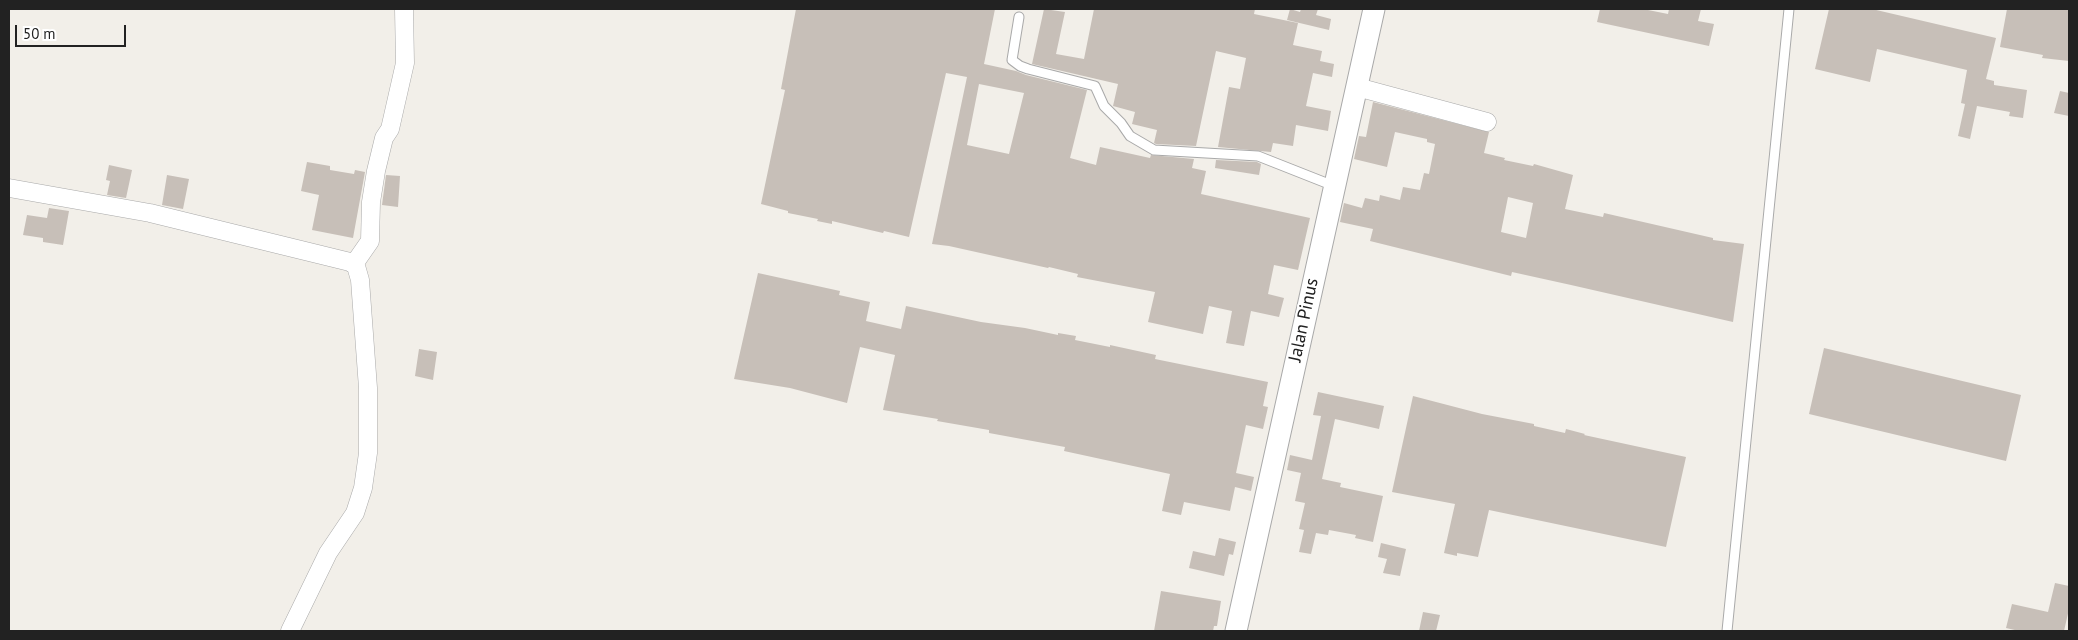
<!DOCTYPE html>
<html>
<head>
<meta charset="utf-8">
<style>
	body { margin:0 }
	#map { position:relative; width:2078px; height:640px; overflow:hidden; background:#f2efe9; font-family:"PT Sans",sans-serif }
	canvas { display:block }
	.frame { position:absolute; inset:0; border:10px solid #222; pointer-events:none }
	.scale { position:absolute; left:15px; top:25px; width:111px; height:22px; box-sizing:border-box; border:2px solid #222; border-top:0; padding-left:6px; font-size:15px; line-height:18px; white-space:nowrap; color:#222; -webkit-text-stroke:4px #fff; paint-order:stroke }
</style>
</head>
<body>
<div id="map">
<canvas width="2078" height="640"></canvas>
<div class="frame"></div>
<div class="scale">50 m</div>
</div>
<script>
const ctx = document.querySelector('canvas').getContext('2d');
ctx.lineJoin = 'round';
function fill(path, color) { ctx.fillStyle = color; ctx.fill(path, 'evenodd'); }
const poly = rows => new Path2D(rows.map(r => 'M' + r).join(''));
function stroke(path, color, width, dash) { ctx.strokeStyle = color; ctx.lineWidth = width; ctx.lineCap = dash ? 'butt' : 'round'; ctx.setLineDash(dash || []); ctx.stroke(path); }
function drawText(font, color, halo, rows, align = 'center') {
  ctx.font = font + ' "PT Sans",sans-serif'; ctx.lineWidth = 4; ctx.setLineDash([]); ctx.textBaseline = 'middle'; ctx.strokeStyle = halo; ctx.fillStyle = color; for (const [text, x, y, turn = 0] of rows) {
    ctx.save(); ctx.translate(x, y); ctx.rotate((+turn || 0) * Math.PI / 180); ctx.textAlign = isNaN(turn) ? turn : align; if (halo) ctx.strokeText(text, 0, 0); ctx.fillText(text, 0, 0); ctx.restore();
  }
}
fill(poly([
	[796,9,995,9,984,64,1016,71,1026,75,1087,90,1070,158,1096,165,1100,147,1150,158,1151,155,1194,159,1192,168,1206,171,1201,194,1310,218,1298,270,1274,265,1268,294,1284,298,1279,317,1251,311,1244,346,1226,343,1232,311,1209,306,1203,334,1148,322,1155,292,1077,277,1078,274,1049,267,1048,268,949,246,932,244,967,77,946,73,909,237,884,231,883,233,832,221,832,224,817,221,818,219,788,213,788,211,761,204,785,90,781,89],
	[979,84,1024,93,1009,154,967,145],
	[1044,9,1065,12,1056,54,1084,59,1094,9,1255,9,1254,14,1298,23,1293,45,1322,51,1320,61,1334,64,1332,77,1313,73,1306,106,1331,111,1328,131,1296,125,1293,146,1273,143,1271,152,1218,147,1229,87,1240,89,1246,58,1216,51,1196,146,1156,144,1154,143,1157,130,1132,124,1135,112,1113,106,1118,84,1032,64],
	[1290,9,1300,12,1301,9,1318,9,1316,15,1331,19,1329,30,1287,20],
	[1600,9,1643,9,1668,14,1669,9,1701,9,1698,21,1714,24,1709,46,1597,22],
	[1829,9,1872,9,1996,38,1986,79,1994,81,1994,85,2027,90,2023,118,2009,116,2010,112,1977,106,1970,139,1958,136,1965,104,1961,103,1967,70,1877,49,1870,82,1815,69],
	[2007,9,2069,9,2069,61,2042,58,2043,55,2000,47],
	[2060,91,2069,93,2069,116,2054,113],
	[1373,102,1489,132,1484,153,1505,158,1504,160,1533,166,1534,164,1573,175,1565,209,1603,217,1604,213,1713,238,1713,240,1744,244,1733,322,1571,285,1512,272,1511,276,1370,241,1373,229,1340,222,1344,203,1362,208,1365,198,1379,201,1380,195,1400,200,1403,187,1420,190,1424,173,1429,174,1435,144,1427,142,1427,139,1395,132,1387,167,1354,159,1359,136,1366,137],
	[1508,197,1533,203,1526,238,1501,232],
	[1216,160,1257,162,1261,164,1259,175,1215,168],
	[307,162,330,166,330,170,354,174,355,170,365,172,353,238,312,230,319,195,301,191],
	[109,165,132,170,126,198,107,195,110,181,106,180],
	[167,175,189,179,183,209,162,205],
	[386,175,400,176,398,207,382,205],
	[49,208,69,211,63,245,43,242,43,238,23,235,27,215,47,218],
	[758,273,840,291,839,295,870,302,866,321,901,329,906,306,981,322,1025,328,1058,335,1058,333,1076,336,1075,340,1110,347,1110,345,1156,355,1155,359,1268,382,1263,406,1268,407,1263,429,1246,425,1236,473,1254,477,1251,491,1235,487,1230,511,1184,502,1181,515,1162,511,1170,474,1064,451,1065,447,989,433,989,430,937,421,938,419,883,410,895,355,860,347,847,403,790,388,734,379],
	[1824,348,2021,395,2006,461,1809,414],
	[419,349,437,352,433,380,415,376],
	[1318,392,1384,406,1379,429,1335,419,1322,479,1341,483,1340,487,1383,496,1373,542,1355,538,1356,535,1329,530,1328,535,1316,533,1311,554,1299,552,1304,530,1299,529,1305,503,1295,501,1301,473,1287,470,1290,455,1312,460,1321,416,1313,415],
	[1413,396,1482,414,1534,424,1534,426,1565,433,1566,429,1585,434,1584,435,1686,457,1666,547,1489,510,1478,557,1457,553,1457,556,1444,553,1455,504,1392,492],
	[1219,538,1236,542,1233,555,1229,554,1224,576,1189,568,1193,551,1215,556],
	[1381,543,1406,549,1400,576,1383,573,1387,559,1378,557],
	[2055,583,2069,586,2069,609,2064,631,2019,631,2006,628,2012,604,2048,612],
	[1161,591,1221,601,1217,626,1214,626,1213,631,1154,631],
	[1423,612,1440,615,1436,631,1419,631]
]), '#c7bfb8');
const service = poly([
	[1019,17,1012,60,1020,66,1028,69,1095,86,1104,106,1121,123,1130,136,1154,150,1258,156,1334,186],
	[1727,631,1789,9]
]);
const minor = poly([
	[1357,87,1487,122],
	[9,188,150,213,350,262,356,266,360,280,368,388,368,453,363,488,355,513,328,553,290,631],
	[354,264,370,241,371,202,376,171,384,138,390,129,405,63,404,9]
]);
const tertiary = poly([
	[1236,631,1374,9]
]);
stroke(service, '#a9a9a9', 11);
stroke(minor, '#a9a9a9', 19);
stroke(tertiary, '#a9a9a9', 23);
stroke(service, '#fff', 9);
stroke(minor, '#fff', 18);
stroke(tertiary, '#fff', 21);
drawText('18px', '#222', '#fff', [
	["Jalan Pinus",1304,320,-78]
]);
</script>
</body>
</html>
